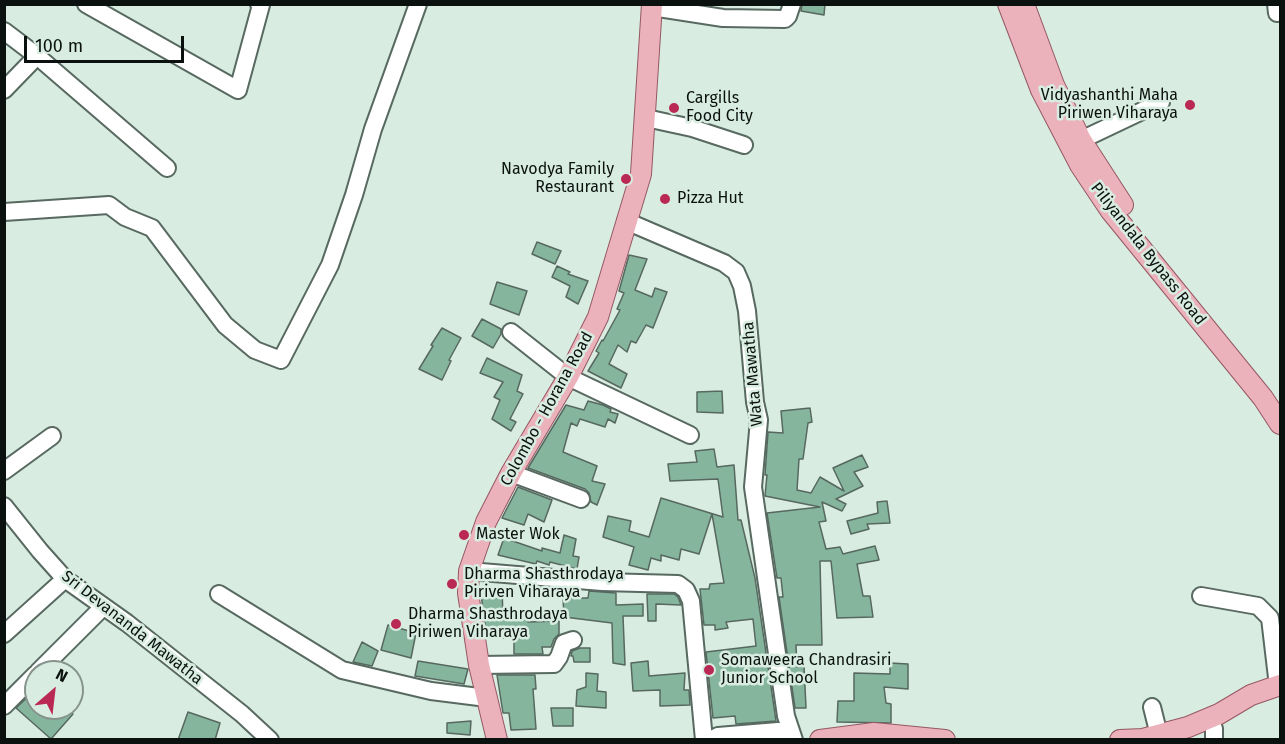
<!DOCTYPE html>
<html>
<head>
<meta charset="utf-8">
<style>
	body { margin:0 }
	#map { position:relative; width:1285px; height:744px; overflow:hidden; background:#d8ece1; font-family:"Fira Sans",sans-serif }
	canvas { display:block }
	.frame { position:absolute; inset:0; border:6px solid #0a110e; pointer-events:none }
	.north { position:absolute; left:24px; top:660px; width:60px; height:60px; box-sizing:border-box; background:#d8ece1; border:2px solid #86948d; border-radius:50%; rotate:28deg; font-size:16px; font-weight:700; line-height:24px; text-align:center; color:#0a110e }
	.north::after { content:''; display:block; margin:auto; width:21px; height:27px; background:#b92953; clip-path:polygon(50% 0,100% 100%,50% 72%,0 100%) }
	.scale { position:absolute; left:24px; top:36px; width:160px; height:27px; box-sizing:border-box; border:3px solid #0a110e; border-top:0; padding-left:8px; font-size:18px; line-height:21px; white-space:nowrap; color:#0a110e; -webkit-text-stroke:4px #d8ece1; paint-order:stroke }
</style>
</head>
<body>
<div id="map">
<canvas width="1285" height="744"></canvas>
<div class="frame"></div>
<div class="north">N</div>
<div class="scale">100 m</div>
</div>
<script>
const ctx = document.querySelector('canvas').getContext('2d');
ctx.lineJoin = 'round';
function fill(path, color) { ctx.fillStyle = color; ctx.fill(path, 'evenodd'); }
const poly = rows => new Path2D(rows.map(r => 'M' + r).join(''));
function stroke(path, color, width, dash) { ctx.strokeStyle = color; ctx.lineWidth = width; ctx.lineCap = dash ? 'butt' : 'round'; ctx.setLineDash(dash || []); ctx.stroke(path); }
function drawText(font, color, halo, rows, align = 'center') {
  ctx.font = font + ' "Fira Sans",sans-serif'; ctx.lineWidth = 5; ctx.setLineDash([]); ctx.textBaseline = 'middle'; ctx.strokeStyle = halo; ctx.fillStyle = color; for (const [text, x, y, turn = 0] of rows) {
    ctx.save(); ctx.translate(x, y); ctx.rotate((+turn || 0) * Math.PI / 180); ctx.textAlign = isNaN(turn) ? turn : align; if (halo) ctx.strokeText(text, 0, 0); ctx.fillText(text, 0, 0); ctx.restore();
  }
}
const building = poly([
	[802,4,825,4,824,15,801,11,802,4],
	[537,242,561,251,555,264,532,254,537,242],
	[629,255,647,259,635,290,652,297,655,288,667,292,653,328,646,325,636,343,631,341,627,352,618,345,609,364,627,374,621,388,588,371,599,353,596,351,602,340,603,341,620,310,617,309,624,293,619,291,629,255],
	[557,266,570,272,568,274,588,281,578,304,566,297,570,286,552,277,557,266],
	[497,282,527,291,519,315,490,304,497,282],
	[482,319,501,329,501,334,493,348,472,336,482,319],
	[442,328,461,338,449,360,451,361,442,380,419,369,433,346,431,345,442,328],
	[487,358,522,375,517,391,523,394,510,419,516,422,511,431,492,419,500,400,494,397,503,382,480,373,487,358],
	[722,391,723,413,697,412,697,392,722,391],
	[588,401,603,405,611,409,610,412,618,414,615,423,608,419,605,427,580,419,577,426,571,423,563,452,597,466,592,481,605,484,597,505,591,502,589,493,585,489,528,468,566,405,584,410,588,401],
	[810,408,812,422,808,423,803,459,799,459,797,490,811,493,820,477,844,491,833,468,862,455,868,467,854,472,863,486,836,499,846,504,842,511,822,502,826,521,819,522,826,549,840,547,843,554,875,546,879,560,857,564,863,596,870,596,873,617,837,618,831,561,820,561,822,645,796,645,797,667,804,666,806,708,795,708,779,597,783,597,781,578,777,578,767,513,820,507,765,496,767,475,765,475,768,432,783,433,781,411,810,408],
	[714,449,717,467,734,465,738,520,741,520,755,578,776,721,736,724,735,716,713,718,706,652,756,646,753,619,726,622,728,628,715,630,715,625,704,625,700,589,709,589,710,584,724,583,712,514,699,554,681,549,679,560,661,555,661,561,651,558,648,570,629,565,634,547,603,537,608,516,631,521,629,531,649,537,661,498,723,517,718,479,670,481,668,464,697,462,695,451,714,449],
	[518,487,552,500,544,522,528,514,524,525,502,518,518,487],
	[887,501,890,523,867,524,869,529,851,534,847,521,878,513,877,502,887,501],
	[564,535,576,539,573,556,579,557,577,569,550,562,549,565,537,561,536,564,498,555,504,538,542,551,542,548,560,553,564,535],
	[480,587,502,589,503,616,527,616,528,622,559,621,559,634,554,639,551,647,542,647,543,654,514,654,514,638,487,638,480,587],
	[530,587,551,588,551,594,531,591,530,587],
	[589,591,616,593,616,605,643,604,643,616,623,616,625,665,613,663,612,623,564,617,563,598,588,598,589,591],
	[647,594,674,594,678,597,681,605,656,604,656,621,648,621,647,594],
	[388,625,416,633,411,658,381,650,388,625],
	[362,642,378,651,372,666,353,662,362,642],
	[580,648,590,648,590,662,574,662,573,656,571,656,572,651,580,648],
	[418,661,468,669,464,684,415,676,418,661],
	[648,661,649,676,685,673,684,690,689,690,690,705,660,706,660,690,633,691,631,663,648,661],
	[890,663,908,664,908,689,884,687,886,703,891,704,891,723,837,722,838,701,854,701,854,673,890,674,890,663],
	[586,673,598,674,597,691,606,692,606,708,576,706,577,690,586,687,586,673],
	[497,675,535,675,536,689,533,689,536,729,511,730,509,713,503,713,497,675],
	[36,689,36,708,66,708,73,714,51,739,16,708,36,689],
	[551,708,573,708,573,726,553,726,551,708],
	[188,712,220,723,215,740,178,740,188,712],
	[471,721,470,735,447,733,447,723,471,721]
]);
fill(building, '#86b59d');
stroke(building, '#56685f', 1.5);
const minor = poly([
	[86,4,238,90,261,5,259,4],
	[1276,4,1277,13],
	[652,7,723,18,785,19,788,16,792,4],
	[4,31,37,56,167,168],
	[4,90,37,56],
	[646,118,692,128,744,145],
	[1081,140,1161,102],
	[4,212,109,205,125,217,152,228,225,325,255,350,281,360,330,265,354,195,373,129,418,4],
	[626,221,724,263,736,272,742,286,747,311,755,402,759,420,753,487,786,716,794,740],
	[511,332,568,377,690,435],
	[4,471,52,436],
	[511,473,581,499],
	[4,506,40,551,65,579,127,623,242,714,270,740],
	[469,571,602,582,678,584,686,590,691,601,704,740],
	[219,594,342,670,431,691,487,698],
	[1201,596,1258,606,1270,618,1278,686],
	[4,634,65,579],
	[479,665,554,664,559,657,564,643,573,640],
	[38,672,103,607],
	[4,706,36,674],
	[1152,707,1159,735],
	[1210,718,1214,729,1214,740],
	[711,740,718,736,790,730]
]);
const major = poly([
	[1008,4,1041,90,1080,165,1110,210,1263,398,1280,424],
	[1024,4,1054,85,1081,140,1123,205],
	[497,740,479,665,468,593,469,571,486,522,511,473,568,377,598,317,641,174,652,4],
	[820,740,874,733,945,740],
	[1120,740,1143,739,1188,727,1219,714,1251,695,1280,685]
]);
stroke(minor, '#576960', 20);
stroke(major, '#955862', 22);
stroke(minor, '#fff', 16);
stroke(major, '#ecb2bc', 20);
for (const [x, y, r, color] of [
	[1190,105,6,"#b92953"],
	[674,108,6,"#b92953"],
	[626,179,6,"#b92953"],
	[665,199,6,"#b92953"],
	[464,535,6,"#b92953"],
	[452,584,6,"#b92953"],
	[396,624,6,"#b92953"],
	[709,670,6,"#b92953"]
]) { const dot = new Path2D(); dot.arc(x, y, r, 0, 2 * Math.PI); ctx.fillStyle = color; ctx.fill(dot); stroke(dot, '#d8ece1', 2); }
drawText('16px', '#0a110e', '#d8ece1', [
	["Vidyashanthi Maha",1178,96,"right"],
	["Piriwen Viharaya",1178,114,"right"],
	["Cargills",686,99],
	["Food City",686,117],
	["Navodya Family",614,170,"right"],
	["Restaurant",614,188,"right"],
	["Pizza Hut",677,199],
	["Master Wok",476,535],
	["Dharma Shasthrodaya",464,575],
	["Piriven Viharaya",464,593],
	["Dharma Shasthrodaya",408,615],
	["Piriwen Viharaya",408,633],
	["Somaweera Chandrasiri",721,661],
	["Junior School",721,679]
], 'left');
drawText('16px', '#0a110e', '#d8ece1', [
	["Piliyandala Bypass Road",1148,254,52],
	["Wata Mawatha",753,374,-95],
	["Colombo - Horana Road",547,409,-61],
	["Sri Devananda Mawatha",132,628,38]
]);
</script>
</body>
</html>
